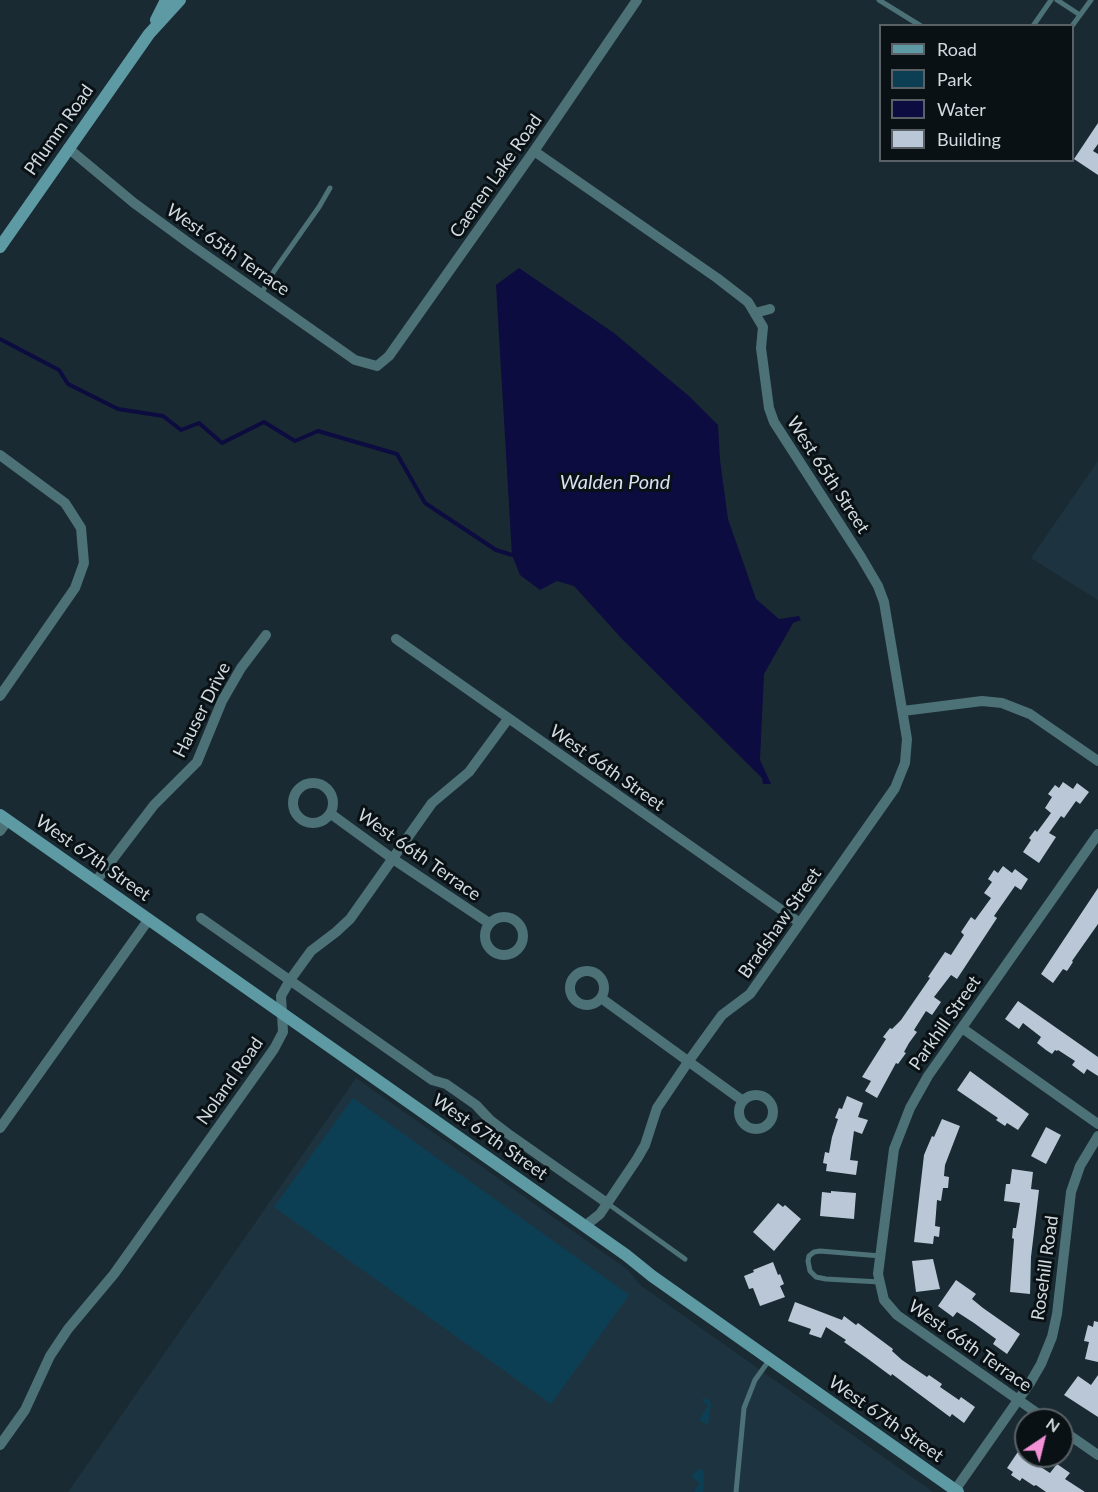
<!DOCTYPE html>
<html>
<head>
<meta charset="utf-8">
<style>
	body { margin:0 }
	#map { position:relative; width:1098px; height:1492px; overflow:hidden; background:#1a2a32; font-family:Lato,sans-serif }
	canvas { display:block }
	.legend { position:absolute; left:879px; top:24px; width:195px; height:138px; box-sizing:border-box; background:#0a1115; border:2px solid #596166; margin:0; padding:8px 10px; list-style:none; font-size:18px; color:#d0dadf }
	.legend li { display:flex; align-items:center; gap:12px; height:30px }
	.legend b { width:30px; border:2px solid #596166 }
	.north { position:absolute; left:1014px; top:1408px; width:60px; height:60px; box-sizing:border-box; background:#0a1115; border:2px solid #596166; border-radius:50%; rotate:35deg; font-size:16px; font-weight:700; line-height:24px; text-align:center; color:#d0dadf }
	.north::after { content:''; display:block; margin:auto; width:21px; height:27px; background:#f291d6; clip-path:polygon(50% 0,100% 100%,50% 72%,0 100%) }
</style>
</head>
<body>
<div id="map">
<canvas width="1098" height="1492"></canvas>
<ul class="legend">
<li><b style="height:8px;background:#5d9aa4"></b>Road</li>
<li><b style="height:16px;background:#0c3f54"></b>Park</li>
<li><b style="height:16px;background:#0c0c40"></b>Water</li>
<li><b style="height:16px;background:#bac7d6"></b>Building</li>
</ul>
<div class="north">N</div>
</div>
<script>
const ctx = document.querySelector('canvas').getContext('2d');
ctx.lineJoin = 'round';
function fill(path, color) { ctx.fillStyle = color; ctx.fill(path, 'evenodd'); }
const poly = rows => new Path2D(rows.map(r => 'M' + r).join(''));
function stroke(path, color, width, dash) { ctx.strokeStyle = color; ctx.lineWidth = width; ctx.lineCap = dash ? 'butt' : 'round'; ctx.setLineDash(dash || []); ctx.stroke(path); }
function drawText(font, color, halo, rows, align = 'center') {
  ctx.font = font + ' Lato,sans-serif'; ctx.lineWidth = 6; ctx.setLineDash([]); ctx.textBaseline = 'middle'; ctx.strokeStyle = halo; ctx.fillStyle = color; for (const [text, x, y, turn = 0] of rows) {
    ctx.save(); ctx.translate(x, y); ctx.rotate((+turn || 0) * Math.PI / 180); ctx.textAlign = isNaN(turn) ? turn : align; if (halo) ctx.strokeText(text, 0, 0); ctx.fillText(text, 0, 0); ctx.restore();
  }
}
fill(poly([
	[1098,461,1098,600,1031,558],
	[356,1078,628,1270,640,1285,933,1492,68,1492]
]), '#1d3440');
fill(poly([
	[353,1098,629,1295,551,1404,274,1207],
	[701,1399,707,1399,711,1403,708,1425,699,1420,708,1406],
	[702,1469,704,1474,703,1492,694,1492,700,1483,691,1477,697,1470]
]), '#0c3f54');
fill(poly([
	[519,268,614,333,690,397,718,425,720,460,728,519,756,599,779,619,799,616,801,620,793,623,764,674,760,760,771,784,763,784,762,778,623,640,574,586,557,581,540,590,520,575,512,555,496,285]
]), '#0c0c40');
stroke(poly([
	[0,339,59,370,68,384,118,409,163,416,181,430,199,423,222,443,264,422,295,441,318,431,397,454,425,503,496,550,512,555]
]), '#0c0c40', 4);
fill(poly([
	[1098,123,1098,144,1093,151,1098,154,1098,175,1074,159],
	[1063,782,1073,789,1077,783,1089,792,1080,804,1076,801,1064,818,1061,816,1049,833,1056,837,1039,863,1023,852,1031,840,1029,838,1035,830,1037,832,1051,813,1045,808,1052,797,1048,794,1055,785,1059,788],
	[1003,866,1012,873,1015,869,1028,879,1021,890,1015,886,994,916,997,918,957,979,951,975,934,997,941,1002,932,1015,926,1011,914,1030,917,1032,909,1043,904,1052,906,1053,898,1064,896,1063,877,1098,865,1091,871,1081,862,1077,886,1039,883,1037,890,1028,892,1029,901,1020,930,978,928,977,945,952,951,955,964,935,961,932,971,917,975,920,991,898,984,893,992,882,988,879,994,870,998,873],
	[1098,888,1098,924,1072,961,1073,962,1067,971,1063,969,1053,983,1041,974],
	[1018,1001,1098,1057,1098,1076,1087,1069,1084,1074,1072,1065,1075,1061,1058,1050,1057,1051,1055,1050,1052,1054,1046,1050,1037,1043,1041,1037,1023,1023,1019,1029,1005,1019],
	[970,1071,1029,1114,1018,1130,1007,1123,1005,1126,996,1120,998,1118,957,1090],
	[847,1096,863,1103,858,1117,868,1120,862,1134,854,1131,850,1160,858,1161,856,1175,826,1171,827,1164,823,1163,825,1152,829,1153,832,1137,838,1119,835,1118,839,1108,842,1109],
	[942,1119,960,1126,945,1165,944,1176,949,1177,948,1188,943,1188,941,1201,937,1200,935,1226,940,1227,939,1237,934,1236,933,1244,914,1242,924,1155,932,1136,934,1137],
	[1046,1127,1061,1135,1046,1164,1031,1156],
	[1012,1169,1033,1172,1031,1189,1039,1190,1031,1257,1030,1294,1010,1292,1014,1239,1012,1238,1013,1228,1016,1228,1020,1203,1004,1201,1006,1184,1010,1184],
	[831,1191,856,1193,854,1219,820,1216,822,1192,831,1193],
	[778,1203,783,1207,785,1205,801,1219,774,1251,753,1232],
	[933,1259,940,1289,916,1292,912,1261],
	[773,1262,778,1275,780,1274,784,1284,780,1286,785,1297,760,1306,753,1288,749,1289,744,1276,754,1272,753,1270],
	[956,1280,976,1294,972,1299,983,1308,1020,1334,1007,1354,993,1344,996,1339,974,1323,957,1312,953,1317,938,1306],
	[795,1302,842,1320,844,1316,856,1325,858,1323,893,1349,892,1351,902,1360,927,1377,929,1375,942,1384,940,1387,959,1400,961,1397,975,1407,964,1423,952,1414,950,1417,892,1374,891,1376,868,1359,844,1342,846,1340,826,1327,821,1338,809,1334,811,1329,788,1321],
	[1094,1321,1098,1322,1098,1362,1085,1359,1089,1342,1084,1341,1088,1325,1093,1327],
	[1098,1375,1098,1417,1064,1395,1078,1376,1091,1385],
	[1026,1440,1026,1456,1033,1456,1030,1460,1050,1473,1057,1464,1070,1473,1065,1479,1085,1492,1046,1492,1036,1485,1034,1486,1022,1478,1020,1481,1011,1475,1013,1472,1007,1468]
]), '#bac7d6');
stroke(poly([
	[879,0,921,26],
	[1057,0,1080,15],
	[1033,26,1051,0],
	[1072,26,1091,0],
	[261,294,274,271,319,207,330,188],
	[607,1203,685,1259],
	[880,1282,826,1279,816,1277,810,1271,808,1261,809,1256,814,1252,820,1251,881,1256],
	[736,1492,744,1408,755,1380,770,1359]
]), '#4c7177', 5);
stroke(poly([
	[68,148,134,203,190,244,355,360,377,366,389,356,534,151,637,0],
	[534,151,717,278,748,302,763,327,761,348,769,408,774,422,861,557,878,586,884,602,907,739,905,763,895,788,750,994,722,1015,688,1062,657,1108,645,1145,637,1159,600,1214,585,1226],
	[755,313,770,309],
	[0,455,65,503,81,528,84,563,75,588,0,696],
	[396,639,800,923],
	[903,711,982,701,1002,703,1030,714,1098,761],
	'293 803a20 20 0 1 1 40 0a20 20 0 1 1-40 0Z',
	[331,814,393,859,489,923],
	[0,831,8,820],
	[96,881,154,805,197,762,222,701,241,668,266,635],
	'485 936a19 19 0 1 1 38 0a19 19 0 1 1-38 0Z',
	[201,918,432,1080,446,1084,476,1105,490,1120,507,1133,607,1203],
	'570 988a17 17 0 1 1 34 0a17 17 0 1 1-34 0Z',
	[601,998,743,1101],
	[962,1028,1098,1124],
	'739 1112a17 17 0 1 1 34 0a17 17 0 1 1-34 0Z',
	[0,1128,149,919],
	[1047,1420,897,1315,884,1300,878,1274,894,1149,910,1108,928,1076,1098,834],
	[1062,1430,1098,1455],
	[0,1445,25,1410,50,1356,68,1329,114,1274,274,1049,283,1032,281,996,290,980,311,951,336,932,350,919,432,803,469,772,508,719],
	[955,1490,1030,1383,1041,1364,1052,1337,1057,1314,1071,1192,1080,1166,1098,1136]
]), '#4c7177', 10);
stroke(poly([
	[156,20,166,0],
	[0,247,149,34,180,0],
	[0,815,626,1255,652,1276,958,1492]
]), '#5d9aa4', 12);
drawText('18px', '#d0dadf', '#0a1115', [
	["Pflumm Road",59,130,-55],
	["Caenen Lake Road",496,176,-55],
	["West 65th Terrace",228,250,35],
	["West 65th Street",828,475,57],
	["Hauser Drive",202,710,-63],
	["West 66th Street",607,768,35],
	["West 66th Terrace",419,855,35],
	["West 67th Street",93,858,35],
	["Bradshaw Street",780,923,-55],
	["Parkhill Street",945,1023,-55],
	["Noland Road",230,1081,-55],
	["West 67th Street",490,1137,35],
	["Rosehill Road",1045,1268,-82],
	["West 66th Terrace",970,1346,35],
	["West 67th Street",886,1419,35]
]);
drawText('italic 20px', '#dadff1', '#0a1115', [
	["Walden Pond",615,483]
]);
</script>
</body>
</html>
